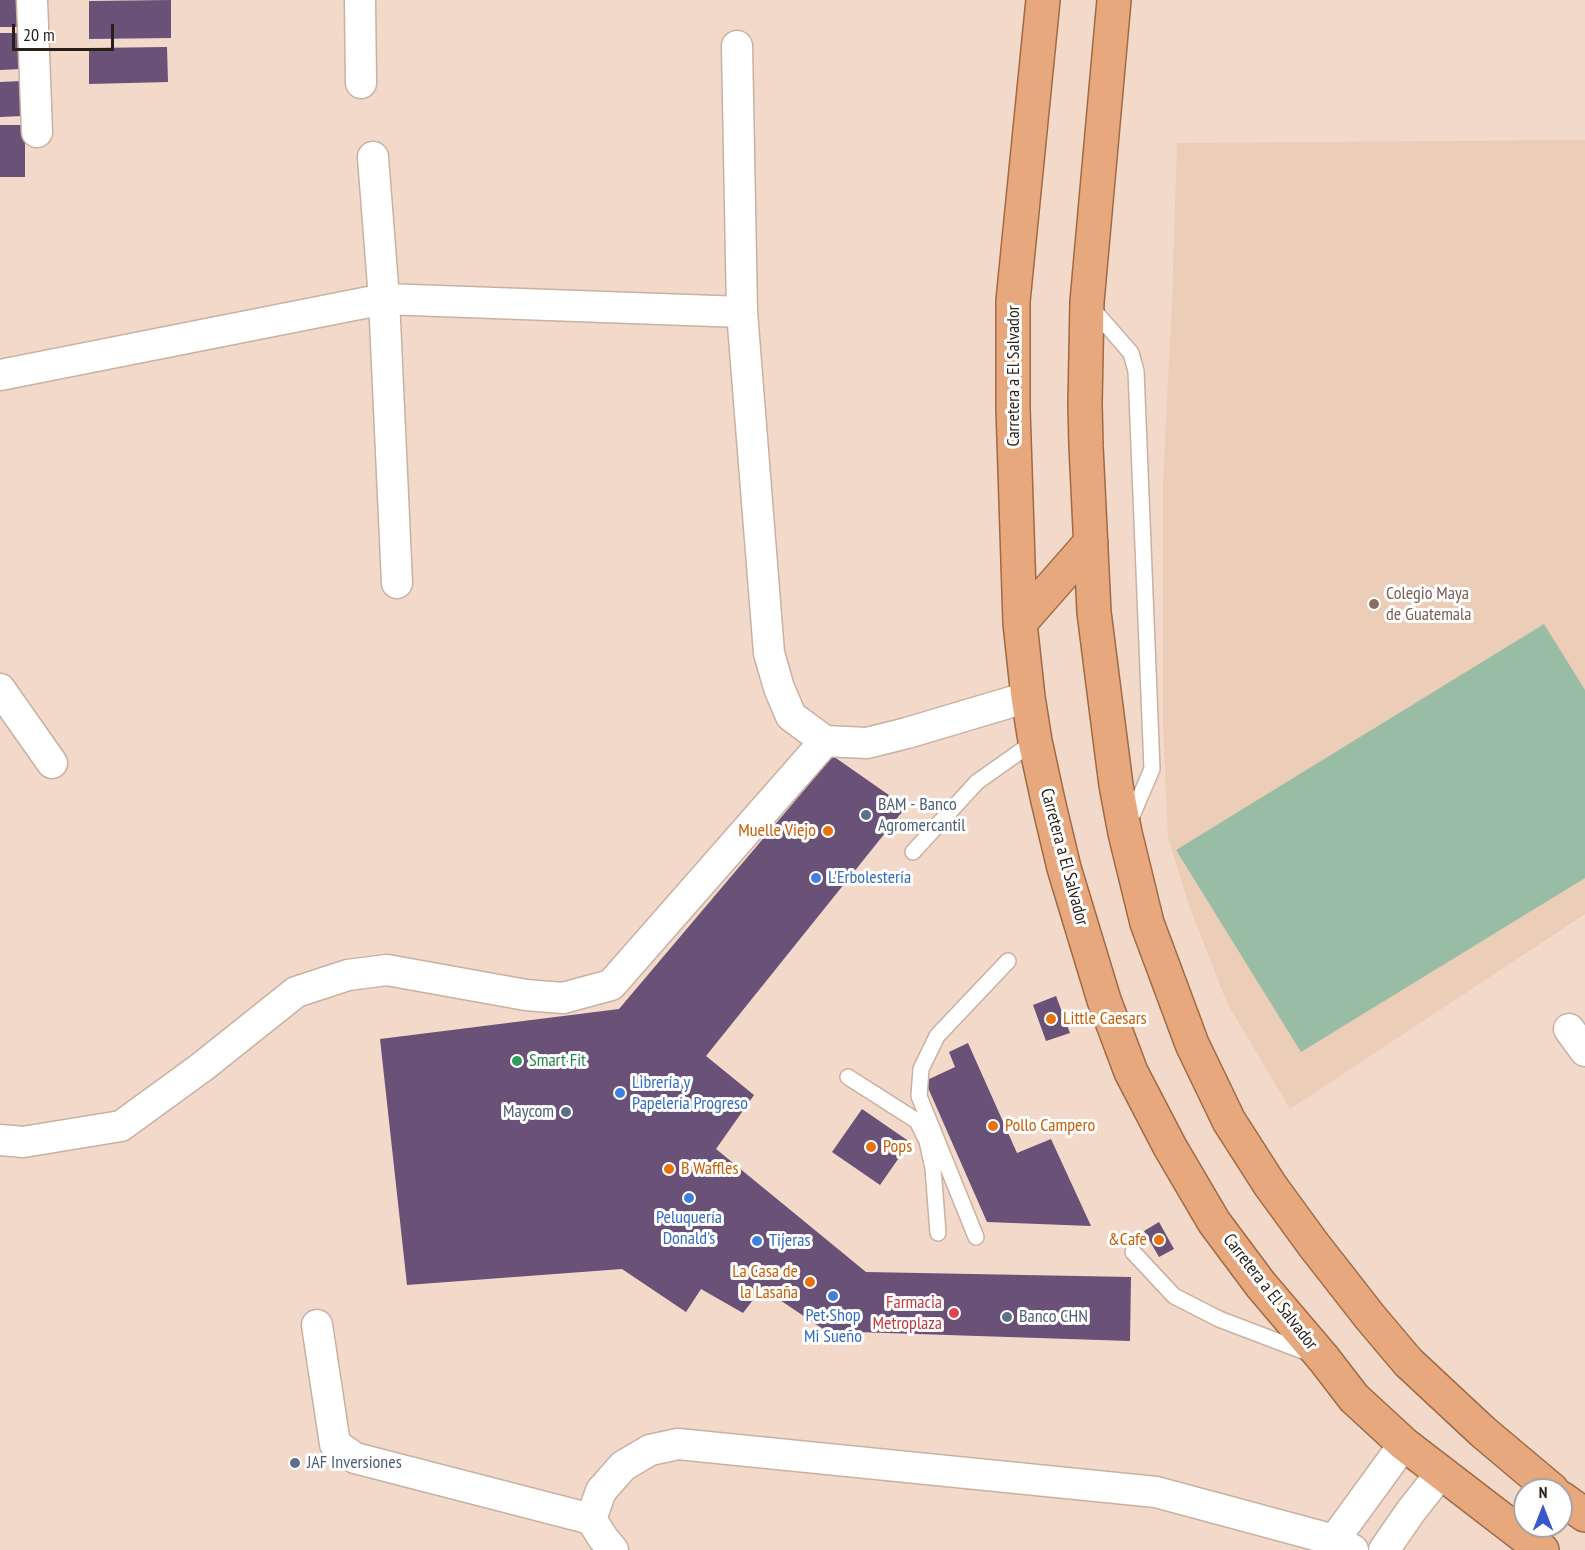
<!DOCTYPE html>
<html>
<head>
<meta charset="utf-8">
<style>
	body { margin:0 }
	#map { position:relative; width:1585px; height:1550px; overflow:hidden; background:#f2d9c9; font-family:"PT Sans Narrow",sans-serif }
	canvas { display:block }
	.north { position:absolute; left:1513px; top:1478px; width:60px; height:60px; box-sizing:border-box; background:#fff; border:2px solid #a9a5a3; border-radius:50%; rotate:0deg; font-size:16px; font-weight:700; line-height:24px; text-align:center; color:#281f19 }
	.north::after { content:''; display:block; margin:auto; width:21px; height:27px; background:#3a58ca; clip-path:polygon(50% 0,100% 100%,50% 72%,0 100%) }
	.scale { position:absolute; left:12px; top:24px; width:102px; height:27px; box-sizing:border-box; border:3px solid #281f19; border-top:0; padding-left:8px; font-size:18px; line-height:21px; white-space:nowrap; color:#281f19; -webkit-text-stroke:4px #fff; paint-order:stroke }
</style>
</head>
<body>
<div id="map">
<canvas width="1585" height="1550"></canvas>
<div class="north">N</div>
<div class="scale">20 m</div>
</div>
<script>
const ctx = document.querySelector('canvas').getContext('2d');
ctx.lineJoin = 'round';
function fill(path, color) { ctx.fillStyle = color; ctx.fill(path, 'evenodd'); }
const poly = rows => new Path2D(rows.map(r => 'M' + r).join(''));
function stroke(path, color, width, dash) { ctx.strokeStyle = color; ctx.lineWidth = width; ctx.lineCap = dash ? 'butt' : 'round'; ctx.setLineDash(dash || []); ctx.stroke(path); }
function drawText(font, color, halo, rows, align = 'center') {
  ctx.font = font + ' "PT Sans Narrow",sans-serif'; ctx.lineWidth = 6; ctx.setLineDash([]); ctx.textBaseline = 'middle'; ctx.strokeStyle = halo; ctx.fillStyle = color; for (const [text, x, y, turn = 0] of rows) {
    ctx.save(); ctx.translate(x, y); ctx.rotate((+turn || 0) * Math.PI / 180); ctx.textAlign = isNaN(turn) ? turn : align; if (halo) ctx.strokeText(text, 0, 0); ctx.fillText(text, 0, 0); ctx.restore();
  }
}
fill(poly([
	[1585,140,1585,914,1290,1109,1227,1003,1188,903,1168,837,1163,726,1163,482,1172,302,1177,143]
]), '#eccdb8');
fill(poly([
	[1544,624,1585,690,1585,878,1301,1052,1176,850]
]), '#99bda4');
fill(poly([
	[0,0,20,0,21,27,0,27],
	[171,0,171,38,89,39,89,1],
	[0,33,21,33,21,69,0,70],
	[167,47,168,82,89,84,89,48],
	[21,81,22,116,0,117,0,82],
	[0,125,25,125,25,177,0,177],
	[833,756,906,807,706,1056,754,1095,716,1149,866,1272,1131,1277,1130,1341,826,1331,762,1288,743,1313,701,1289,686,1312,622,1269,407,1285,380,1039,619,1009],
	[1056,996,1070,1033,1046,1041,1033,1005],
	[968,1043,1017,1153,1051,1139,1091,1226,987,1222,925,1081,955,1067,949,1052],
	[862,1109,910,1142,880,1185,832,1152],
	[1159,1222,1174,1249,1159,1257,1144,1231]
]), '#695178');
const service = poly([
	[1090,306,1131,353,1136,371,1152,769,1128,825],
	[913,852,977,782,1035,741],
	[848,1077,917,1121,927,1141,933,1168,938,1233],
	[976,1237,919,1096,921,1069,937,1036,1008,961],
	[1133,1252,1174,1296,1219,1319,1311,1354]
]);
const minor = poly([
	[32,0,37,132],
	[360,0,361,83],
	[737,46,742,312,769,653,779,688,791,716,825,741,867,743,907,733,1028,697],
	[373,157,384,299,397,583],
	[0,375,384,299,742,312],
	[0,689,52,763],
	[1569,1029,1585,1051],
	[0,1140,23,1142,121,1126,202,1067,296,992,348,975,387,970,526,995,563,998,611,985,825,741],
	[317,1325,335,1444,355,1458,591,1519,603,1538,613,1550],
	[591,1519,601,1491,623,1466,650,1450,678,1444,1156,1492,1334,1540,1353,1550],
	[1334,1540,1404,1444],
	[1384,1550,1411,1511,1441,1473]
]);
const trunk = poly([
	[1043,0,1013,301,1013,408,1020,623,1028,697,1035,741,1048,801,1064,868,1104,1000,1131,1072,1170,1147,1214,1222,1261,1285,1324,1359,1354,1398,1404,1444,1542,1550],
	[1114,0,1087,302,1085,404,1086,446,1094,612,1107,715,1116,785,1125,833,1147,923,1192,1044,1229,1121,1270,1185,1313,1244,1370,1317,1408,1362,1483,1432,1552,1490],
	[1020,623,1091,542],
	[1561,1498,1585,1515]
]);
stroke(service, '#c9b1a2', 18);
stroke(minor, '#c9b1a2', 33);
stroke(trunk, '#a06a44', 36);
stroke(service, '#fff', 15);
stroke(minor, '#fff', 30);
stroke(trunk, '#e6a87c', 33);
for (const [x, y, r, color] of [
	[1374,604,6,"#8d6e63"],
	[866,815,6,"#5c6f8a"],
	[828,831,6,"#e8710a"],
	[816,878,6,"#3f7fe0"],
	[1051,1019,6,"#e8710a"],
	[517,1061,6,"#2e9e5b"],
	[620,1093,6,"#3f7fe0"],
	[566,1112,6,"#5c6f8a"],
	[993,1126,6,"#e8710a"],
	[871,1147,6,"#e8710a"],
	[669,1169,6,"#e8710a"],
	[689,1198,6,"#3f7fe0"],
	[1159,1240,6,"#e8710a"],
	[757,1241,6,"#3f7fe0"],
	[810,1282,6,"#e8710a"],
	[833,1296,6,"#3f7fe0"],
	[954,1313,6,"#e0444e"],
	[1007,1317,6,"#5c6f8a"],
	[295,1463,6,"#5c6f8a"]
]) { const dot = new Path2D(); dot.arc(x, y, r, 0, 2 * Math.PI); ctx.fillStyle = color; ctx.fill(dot); stroke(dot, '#fff', 2); }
drawText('18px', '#281f19', '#fff', [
	["Carretera a El Salvador",1014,376,-90],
	["Carretera a El Salvador",1064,857,75],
	["Carretera a El Salvador",1270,1292,52]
]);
drawText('18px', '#785e54', '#fff', [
	["Colegio Maya",1386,594],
	["de Guatemala",1386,615]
], 'left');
drawText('18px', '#4e5e75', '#fff', [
	["BAM - Banco",878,805],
	["Agromercantil",878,826],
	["Maycom",554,1112,"right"],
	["Banco CHN",1019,1317],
	["JAF Inversiones",307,1463]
], 'left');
drawText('18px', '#c56008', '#fff', [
	["Muelle Viejo",816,831,"right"],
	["Little Caesars",1063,1019],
	["Pollo Campero",1005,1126],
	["Pops",883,1147],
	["B Waffles",681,1169],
	["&Cafe",1147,1240,"right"],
	["La Casa de",798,1272,"right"],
	["la Lasaña",798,1293,"right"]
], 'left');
drawText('18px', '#366cbe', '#fff', [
	["L'Erbolestería",828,878],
	["Librería y",632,1083],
	["Papelería Progreso",632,1104],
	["Peluquería",689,1218,"center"],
	["Donald's",689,1239,"center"],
	["Tijeras",769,1241],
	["Pet Shop",833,1316,"center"],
	["Mi Sueño",833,1337,"center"]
], 'left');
drawText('18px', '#27864d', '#fff', [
	["Smart Fit",529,1061]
], 'left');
drawText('18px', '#be3a42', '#fff', [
	["Farmacia",942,1303],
	["Metroplaza",942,1324]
], 'right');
</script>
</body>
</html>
